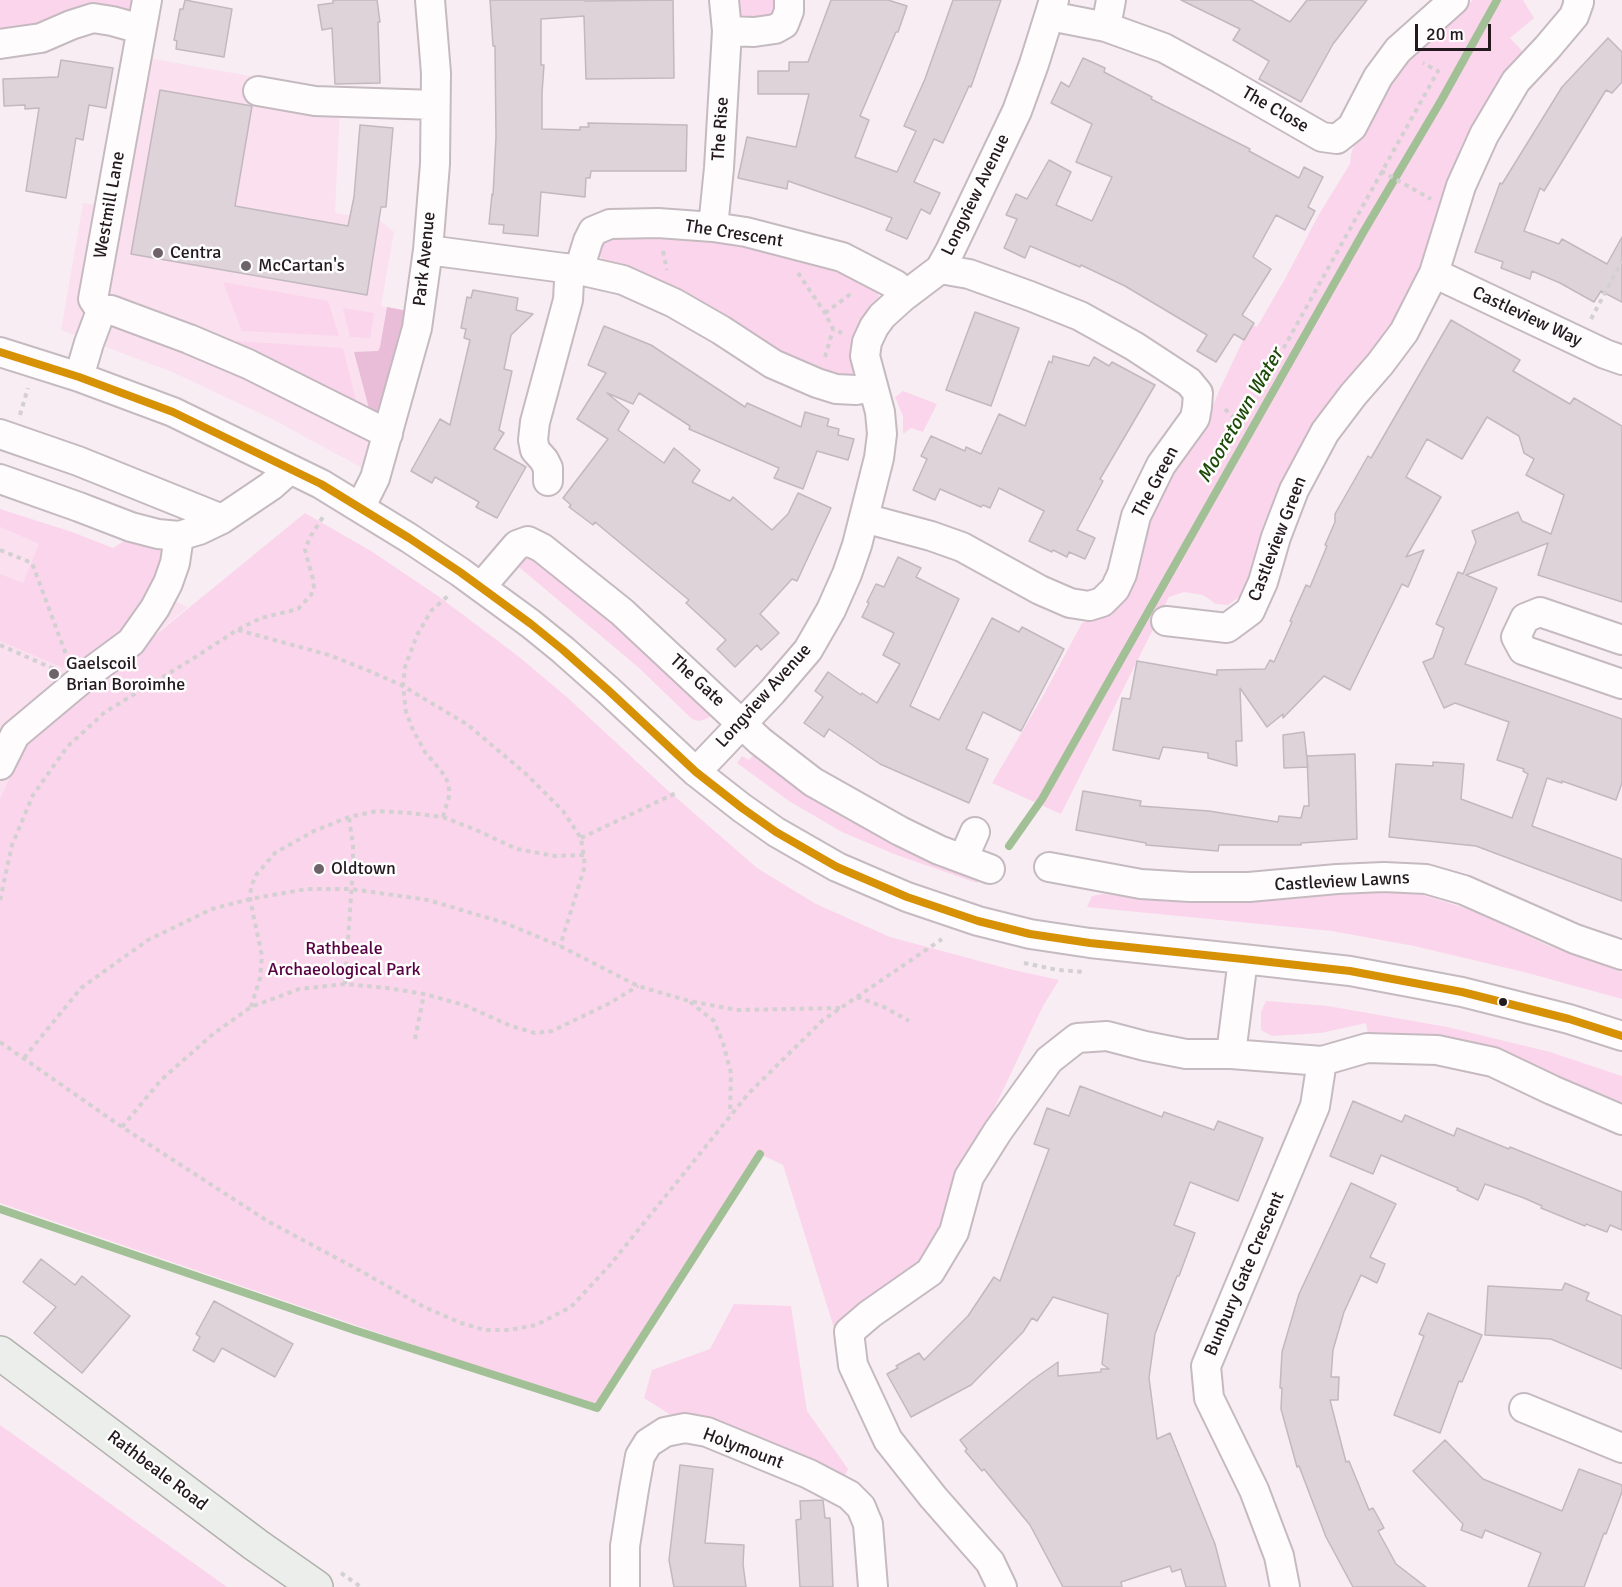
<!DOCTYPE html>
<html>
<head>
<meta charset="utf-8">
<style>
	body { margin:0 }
	#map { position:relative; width:1622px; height:1587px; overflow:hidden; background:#f8edf3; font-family:Signika,sans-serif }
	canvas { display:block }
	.scale { position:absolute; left:1415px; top:24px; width:76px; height:27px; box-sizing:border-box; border:3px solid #24191f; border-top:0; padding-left:8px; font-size:18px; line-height:21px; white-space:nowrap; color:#24191f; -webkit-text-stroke:4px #fdfdfd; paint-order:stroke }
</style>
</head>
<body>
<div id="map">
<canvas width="1622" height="1587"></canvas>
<div class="scale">20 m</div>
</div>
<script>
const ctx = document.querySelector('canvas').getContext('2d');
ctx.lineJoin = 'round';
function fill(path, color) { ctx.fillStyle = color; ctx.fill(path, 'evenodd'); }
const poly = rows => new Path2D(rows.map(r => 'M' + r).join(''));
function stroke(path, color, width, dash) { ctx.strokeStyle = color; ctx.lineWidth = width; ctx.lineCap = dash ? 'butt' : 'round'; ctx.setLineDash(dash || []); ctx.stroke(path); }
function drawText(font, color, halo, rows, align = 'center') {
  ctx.font = font + ' Signika,sans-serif'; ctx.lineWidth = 5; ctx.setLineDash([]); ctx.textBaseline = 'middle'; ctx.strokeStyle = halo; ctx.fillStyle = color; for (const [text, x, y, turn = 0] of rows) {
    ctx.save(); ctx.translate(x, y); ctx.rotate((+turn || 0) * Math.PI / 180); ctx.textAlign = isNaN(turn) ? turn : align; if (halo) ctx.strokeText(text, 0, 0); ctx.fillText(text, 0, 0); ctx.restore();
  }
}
fill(poly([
	[125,54,256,77,267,77,322,88,341,87,335,213,379,220,394,232,381,306,408,311,364,469,272,419,172,372,61,330,83,203,98,205],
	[0,527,188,607,26,741,0,799]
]), '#fbe0ef');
fill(poly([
	[0,0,137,0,134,8,123,12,72,12,12,32,0,33],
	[735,0,777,0,775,17,745,20,740,16],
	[1473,0,1523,0,1534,18,1510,38,1525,54,1486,104,1463,142,1448,180,1426,249,1408,298,1385,339,1322,413,1297,452,1279,486,1262,528,1243,594,1228,605,1216,604,1203,595,1184,592,1169,597,1061,814,992,783,1043,696,1082,623,1112,611,1167,474,1204,426,1213,406,1219,391,1243,340,1253,325,1257,327,1286,277,1318,216,1350,164,1351,154,1355,143,1395,72,1413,53],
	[702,236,793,255,861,282,878,292,879,302,856,367,852,374,848,377,840,377,792,361,660,282,606,262,601,258,598,252,604,238],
	[223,282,328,301,339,336,242,331],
	[343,308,374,313,370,338,350,337],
	[236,341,343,348,356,401,355,405,237,348],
	[903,391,937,404,923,432,911,428,903,434,903,416,895,397],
	[0,509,72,532,113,548,127,539,168,553,131,627,76,673,0,641,0,574,23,583,39,544,0,527],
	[305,513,371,551,438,596,518,656,568,698,664,787,757,868,816,904,890,937,1009,969,1059,980,1043,1006,961,1178,947,1228,925,1261,835,1331,783,1165,760,1154,597,1408,0,1203,0,799,26,741],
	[522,556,533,557,649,652,713,715,706,719,699,721,692,719,638,667,513,562],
	[754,754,798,789,848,820,899,846,980,876,977,883,894,854,842,832,789,801,737,763,742,756,749,760],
	[1360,890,1420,894,1471,910,1549,946,1622,972,1622,999,1524,972,1414,946,1332,931,1087,907,1092,896,1103,894,1170,902,1304,898],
	[1266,1001,1328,1006,1447,1027,1550,1052,1622,1076,1622,1106,1368,1035,1366,1023,1321,1033,1272,1036,1261,1030,1261,1012],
	[734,1304,791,1306,807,1411,848,1469,843,1480,705,1418,671,1415,644,1398,652,1370,710,1349],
	[0,1425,227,1587,0,1587]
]), '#fbd5eb');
fill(poly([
	[387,307,408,311,382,416,371,416,354,352,378,351,380,347]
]), '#e9bdd7');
stroke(poly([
	[1009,846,1042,799,1364,231,1442,99,1497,0],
	[0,1209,354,1330,597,1408,760,1154]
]), '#a2c096', 8);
const building = poly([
	[185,0,232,9,224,57,176,49,177,41,174,40,180,9,183,9,185,0],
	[333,0,377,0,380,22,378,22,380,83,335,84,332,28,322,30,318,5,333,3,333,0],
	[490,0,585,0,585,1,673,0,674,78,586,79,584,16,541,19,541,65,544,65,542,93,542,129,580,130,580,127,589,127,588,123,687,125,686,171,591,171,590,178,586,178,585,197,541,192,538,236,503,233,504,225,489,224,492,194,493,195,496,137,495,46,493,46,490,0],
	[831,0,888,0,907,6,898,32,896,32,860,116,869,120,855,157,897,172,916,131,904,126,925,79,953,0,1001,0,971,87,969,86,943,143,934,139,914,182,940,193,930,214,921,209,907,239,886,230,892,218,863,207,788,181,787,189,738,178,747,137,796,147,809,94,758,94,758,71,789,71,789,62,808,62,831,0],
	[1181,0,1251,0,1290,22,1307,0,1367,0,1333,44,1301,102,1259,79,1269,61,1233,40,1240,29,1181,0],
	[1608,38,1622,52,1622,82,1612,93,1606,90,1544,191,1540,188,1524,231,1559,244,1562,239,1607,264,1622,237,1622,302,1601,291,1594,302,1560,283,1532,271,1530,279,1501,268,1503,262,1475,252,1500,183,1502,184,1562,87,1608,38],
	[1083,58,1105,68,1104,72,1152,97,1151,99,1250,149,1249,151,1299,178,1304,167,1323,177,1308,207,1315,211,1305,230,1276,215,1253,257,1271,269,1242,315,1254,323,1244,340,1234,334,1216,362,1197,351,1207,335,1125,286,1081,265,1080,267,1030,246,1025,258,1004,248,1017,219,1006,215,1016,194,1027,199,1049,160,1071,172,1056,205,1092,221,1112,177,1076,162,1092,124,1051,103,1061,82,1069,87,1083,58],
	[61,60,113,68,106,108,89,105,83,140,76,138,66,198,26,191,39,108,25,109,25,105,4,106,3,79,58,77,61,60],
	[160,90,252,106,235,206,348,226,354,197,360,125,393,128,386,207,381,207,367,295,131,254,160,90],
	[473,290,518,298,516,310,533,314,511,335,504,369,512,371,499,430,504,433,494,449,526,467,497,518,476,507,479,502,435,477,432,483,411,471,440,419,450,425,470,340,464,338,466,329,461,328,467,297,471,298,473,290],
	[975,312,1019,328,991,406,946,390,975,312],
	[1451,320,1520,360,1513,371,1570,404,1574,398,1622,426,1622,602,1538,575,1548,543,1466,575,1497,588,1465,664,1622,719,1622,783,1616,800,1562,781,1562,783,1547,778,1532,826,1622,859,1622,901,1476,846,1389,837,1396,764,1433,766,1433,762,1464,764,1461,799,1512,818,1528,774,1523,771,1524,769,1497,760,1509,722,1455,703,1444,708,1423,662,1433,658,1444,628,1436,624,1458,572,1463,574,1476,542,1472,531,1518,512,1522,521,1551,534,1564,495,1526,475,1534,459,1524,453,1519,436,1487,417,1462,459,1427,439,1406,477,1441,497,1406,557,1424,550,1408,587,1402,584,1350,690,1324,676,1283,718,1283,714,1267,727,1240,688,1242,741,1236,741,1237,766,1208,758,1208,753,1179,749,1163,747,1159,759,1113,750,1122,698,1130,699,1137,661,1217,675,1217,670,1265,669,1270,660,1274,662,1292,622,1290,621,1306,585,1310,587,1327,546,1325,545,1335,522,1335,514,1368,456,1371,458,1451,320],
	[604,326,651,345,745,407,747,403,801,427,805,412,829,419,827,426,839,429,838,435,854,439,848,460,817,451,803,489,774,478,779,468,689,429,690,426,639,393,633,404,607,393,629,411,618,430,664,463,674,448,700,470,692,482,730,501,733,497,772,530,788,514,798,493,831,508,797,581,792,579,760,614,779,633,761,650,757,645,735,667,717,649,726,640,686,603,689,600,595,522,593,525,569,507,571,505,563,498,608,439,577,419,606,373,588,365,604,326],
	[1053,356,1089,366,1094,357,1109,366,1112,362,1155,385,1100,479,1103,481,1077,530,1095,538,1085,559,1069,552,1067,557,1053,550,1052,552,1029,541,1044,511,999,488,990,508,983,505,981,507,940,489,935,500,913,490,927,459,921,456,931,436,965,451,966,447,981,454,999,414,1025,426,1049,361,1052,363,1053,356],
	[898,557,921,568,916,577,959,599,910,706,939,720,992,618,1019,632,1022,627,1064,649,1021,731,983,712,966,749,988,759,969,803,880,764,829,729,824,737,804,723,823,697,815,691,828,672,861,695,862,693,877,703,900,664,883,655,894,633,862,617,869,603,867,602,876,584,884,587,898,557],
	[1304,732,1308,767,1284,768,1283,735,1304,732],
	[1355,754,1357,839,1301,843,1301,845,1219,845,1218,851,1146,845,1146,843,1076,830,1083,791,1141,801,1140,806,1209,811,1278,822,1279,816,1301,818,1304,806,1309,806,1307,756,1355,754],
	[1080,1086,1162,1117,1164,1112,1214,1130,1218,1121,1263,1138,1238,1201,1190,1182,1174,1225,1195,1233,1179,1276,1177,1276,1155,1334,1149,1378,1157,1439,1170,1433,1215,1544,1226,1587,1186,1587,1181,1569,1172,1572,1170,1566,1121,1582,1122,1587,1063,1587,1030,1525,984,1469,982,1471,965,1451,967,1449,960,1440,1031,1381,1058,1362,1058,1376,1101,1372,1101,1369,1109,1369,1102,1364,1108,1314,1053,1297,1037,1321,1032,1318,1023,1332,971,1385,911,1417,887,1374,898,1368,896,1366,919,1353,924,1360,968,1316,994,1277,1000,1281,1049,1149,1034,1144,1047,1108,1069,1116,1080,1086],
	[1353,1101,1402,1122,1405,1115,1454,1136,1457,1128,1509,1149,1510,1147,1622,1192,1622,1230,1610,1225,1607,1232,1586,1224,1585,1226,1541,1208,1542,1206,1524,1198,1485,1184,1478,1200,1457,1190,1458,1188,1381,1155,1373,1174,1330,1156,1353,1101],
	[1351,1183,1396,1204,1370,1257,1385,1264,1377,1283,1361,1275,1344,1312,1333,1350,1331,1377,1339,1377,1338,1400,1330,1400,1346,1462,1349,1461,1369,1510,1373,1508,1384,1528,1378,1531,1396,1564,1426,1587,1353,1587,1326,1537,1299,1466,1297,1467,1281,1409,1282,1388,1280,1388,1282,1352,1299,1294,1351,1183],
	[41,1259,75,1285,82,1276,130,1316,82,1373,34,1333,56,1307,23,1282,41,1259],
	[1565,1283,1589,1293,1586,1300,1622,1316,1622,1369,1551,1339,1485,1335,1488,1286,1562,1290,1565,1283],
	[214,1301,293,1344,275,1377,222,1348,214,1362,193,1350,200,1337,196,1334,214,1301],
	[1428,1313,1482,1335,1462,1382,1459,1381,1440,1433,1394,1415,1424,1336,1419,1334,1428,1313],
	[1445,1440,1483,1479,1562,1511,1579,1469,1622,1485,1622,1492,1606,1534,1604,1533,1584,1587,1528,1587,1541,1553,1485,1530,1482,1538,1461,1530,1463,1524,1413,1471,1445,1440],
	[680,1465,713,1469,705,1543,744,1545,743,1564,746,1587,674,1587,669,1560,680,1465],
	[823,1500,825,1518,830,1518,833,1587,800,1587,796,1520,801,1519,800,1501,823,1500]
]);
fill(building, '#ddd3d9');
stroke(building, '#c3b8be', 1.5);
const minor = poly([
	[1050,16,1106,27,1164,48,1221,79,1322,137,1337,139,1352,127,1378,77,1398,50,1454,0],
	[1106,27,1111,0],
	[727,31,754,32,775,29,784,24,789,11,789,0],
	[0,44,41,38,71,25,93,18,112,21,141,29],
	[258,91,315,101,435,105],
	[713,227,719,168,727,31,724,0],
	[428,250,579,270,623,280,674,303,721,330,773,364,817,383,836,389,856,390,873,387],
	[579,270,588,241,593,231,610,224,658,223,713,227,746,232,842,257,896,285,903,297],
	[1434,273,1605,354,1622,360],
	[101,311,111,310,189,339,248,364,388,434],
	[0,352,79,377,173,412,321,484,409,538,460,572,531,624,563,650,608,690,696,772,742,808,776,832,837,867,907,897,978,921,1030,934,1090,943,1243,959,1350,971,1462,992,1569,1019,1622,1036],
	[79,377,89,343,101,311,93,299,147,0],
	[0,434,78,461,222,519],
	[0,479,79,507,131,527,158,534,179,536,199,530,222,519,271,486,290,469],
	[548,481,548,468,544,460,535,450,533,440,535,422,568,300,569,281,566,268],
	[360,508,375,478,417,328,428,250,435,164,436,73,430,0],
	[864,518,931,536,962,547,1040,590,1070,603,1089,606,1102,602,1115,589,1122,574,1136,516,1161,465,1195,418,1197,407,1198,393,1189,382,1134,346,1080,316,1030,296,969,274,940,269],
	[481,587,517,545,528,541,542,548,622,612,760,741,813,782,900,831,939,850,990,869],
	[1166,621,1227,628,1250,611,1263,582,1276,537,1294,490,1325,432,1353,395,1380,364,1404,332,1434,273,1461,186,1484,135,1516,81,1547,48,1574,16,1579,2,1578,0],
	[1622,640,1540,612,1525,618,1516,637,1523,650,1622,684],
	[0,765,15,735,89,673,131,642,155,608,168,583,175,563,179,536],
	[696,772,772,692,808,650,831,610,847,574,857,545,879,458,882,434,880,412,865,356,867,342,874,327,882,316,903,297,940,269,950,251,1017,111,1034,64,1054,0],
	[963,859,975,832],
	[1049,867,1141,884,1190,887,1249,887,1337,879,1384,877,1426,879,1464,890,1575,939,1622,955],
	[1231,1054,1243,959],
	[1524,1408,1622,1448],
	[625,1587,625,1546,634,1489,640,1456,648,1443,665,1432,685,1428,707,1432,809,1474,849,1495,861,1507,868,1524,873,1587],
	[1002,1587,990,1562,933,1497,888,1440,853,1365,849,1332,870,1314,930,1272,954,1232,969,1177,998,1131,1049,1060,1077,1038,1107,1036,1145,1046,1186,1054,1231,1054,1322,1061,1367,1048,1437,1050,1493,1062,1552,1090,1622,1120],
	[1285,1587,1279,1556,1254,1490,1209,1398,1206,1366,1315,1106,1322,1061]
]);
const major = poly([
	[0,1353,256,1545,316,1587]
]);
stroke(minor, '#c5bac0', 32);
stroke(major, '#b0b2ac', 36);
stroke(poly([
	[1381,171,1431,199],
	[663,251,667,270],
	[798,273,825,313,833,329,842,333],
	[825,313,852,293],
	[1591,319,1622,261],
	[825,357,833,329],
	[1225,409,1234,418,1258,394,1438,71,1423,63],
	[20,415,28,388],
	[0,550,32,563,67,657],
	[238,630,329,655,367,670,403,686,468,725,525,773,563,811,581,838,585,866,560,946],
	[0,645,54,669],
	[443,817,450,793,446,777,425,752,413,730,406,712,403,686,405,667,417,635,431,611,448,596],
	[581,838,678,792],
	[0,900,12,845,33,795,67,747,105,712,194,658,237,630,261,618,298,609,311,595,314,588,313,579,305,550,310,537,323,517],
	[1024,963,1058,970,1085,972],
	[345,984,353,868,353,846,349,817],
	[857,997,884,1007,909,1021],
	[690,1002,714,1021,723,1043,731,1073,730,1114],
	[251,1007,260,978,262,956,250,899,251,887,256,875,275,853,314,831,349,817,377,811,410,813,443,817,476,830,517,849,555,856,584,855],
	[415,1039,424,994],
	[0,1042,122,1127,269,1222,359,1270,424,1307,461,1323,485,1330,509,1330,536,1325,571,1307,610,1265,748,1094,823,1020,942,939],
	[24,1058,81,988,148,940,212,909,250,899,307,889,351,889,428,900,505,923,560,946,638,986,689,1001,737,1010,840,1008],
	[122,1127,161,1080,213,1034,251,1007,299,989,345,984,387,988,424,994,464,1005,511,1026,535,1033,552,1031,608,1004,638,986],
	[341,1573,361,1587]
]), '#d3d0d2', 4, [4.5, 4.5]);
stroke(minor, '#fefcfd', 28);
stroke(major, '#ebeeea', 33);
stroke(poly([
	[0,352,79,377,173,412,321,484,409,538,460,572,531,624,563,650,608,690,696,772,742,808,776,832,837,867,907,897,978,921,1030,934,1090,943,1243,959,1350,971,1462,992,1569,1019,1622,1036]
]), '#d79105', 8);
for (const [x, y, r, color] of [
	[158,253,6,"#6e6369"],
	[246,266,6,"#6e6369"],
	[54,674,6,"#6e6369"],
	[319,869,6,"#6e6369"],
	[1503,1002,5,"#24191f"]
]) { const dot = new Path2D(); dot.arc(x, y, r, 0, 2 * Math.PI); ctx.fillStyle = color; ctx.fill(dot); stroke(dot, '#fdfdfd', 2); }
drawText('18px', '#24191f', '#fdfdfd', [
	["The Close",1275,110,30],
	["The Rise",721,129,-86],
	["Longview Avenue",976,195,-64],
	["Westmill Lane",110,205,-80],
	["The Crescent",734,234,9],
	["Park Avenue",425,259,-84],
	["Castleview Way",1527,317,25],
	["The Green",1156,482,-62],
	["Castleview Green",1278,539,-69],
	["The Gate",697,681,43],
	["Longview Avenue",764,696,-48],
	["Castleview Lawns",1342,882,-3],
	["Bunbury Gate Crescent",1245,1274,-67],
	["Holymount",743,1449,21],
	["Rathbeale Road",157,1471,37]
]);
drawText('18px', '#24191f', '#fdfdfd', [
	["Centra",170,253],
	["McCartan's",258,266],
	["Gaelscoil",66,664],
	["Brian Boroimhe",66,685],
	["Oldtown",331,869]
], 'left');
drawText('18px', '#580140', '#fdfdfd', [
	["Rathbeale",344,949],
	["Archaeological Park",344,970]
]);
drawText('italic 20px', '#1c4908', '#fdfdfd', [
	["Mooretown Water",1241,416,-60]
]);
</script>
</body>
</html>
